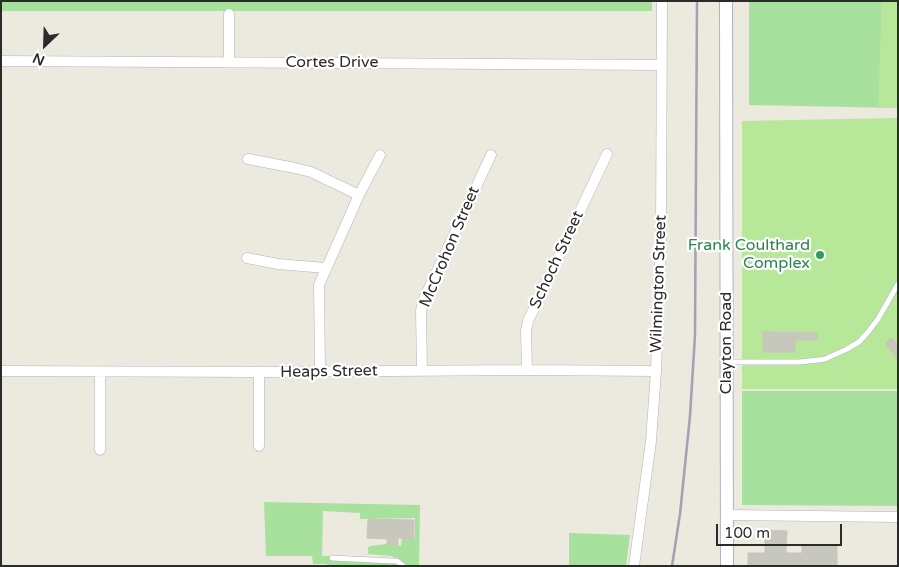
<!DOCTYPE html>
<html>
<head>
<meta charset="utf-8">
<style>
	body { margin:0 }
	#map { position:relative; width:899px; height:567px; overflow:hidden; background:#ece9de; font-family:"Varela Round",sans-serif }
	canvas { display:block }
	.frame { position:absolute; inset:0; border:2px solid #2b2b2b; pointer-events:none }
	.north { position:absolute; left:20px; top:20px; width:50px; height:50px; -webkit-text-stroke:4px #fff; paint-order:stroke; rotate:204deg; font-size:14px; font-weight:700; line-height:20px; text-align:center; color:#2b2b2b }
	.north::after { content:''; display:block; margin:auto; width:18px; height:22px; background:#2b2b2b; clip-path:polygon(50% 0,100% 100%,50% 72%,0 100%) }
	.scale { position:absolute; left:716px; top:524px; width:126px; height:22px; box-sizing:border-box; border:2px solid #2b2b2b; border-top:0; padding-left:6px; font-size:15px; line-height:18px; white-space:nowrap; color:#2b2b2b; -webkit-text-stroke:4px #fff; paint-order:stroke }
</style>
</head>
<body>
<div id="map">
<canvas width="899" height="567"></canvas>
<div class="frame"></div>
<div class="north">N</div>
<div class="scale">100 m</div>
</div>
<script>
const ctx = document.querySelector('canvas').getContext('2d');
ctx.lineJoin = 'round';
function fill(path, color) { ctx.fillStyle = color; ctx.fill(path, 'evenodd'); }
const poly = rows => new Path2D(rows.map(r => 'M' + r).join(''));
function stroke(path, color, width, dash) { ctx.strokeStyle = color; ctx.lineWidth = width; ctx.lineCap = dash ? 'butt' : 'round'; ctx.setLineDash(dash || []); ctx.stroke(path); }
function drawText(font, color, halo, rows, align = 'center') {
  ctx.font = font + ' "Varela Round",sans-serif'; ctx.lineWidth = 4.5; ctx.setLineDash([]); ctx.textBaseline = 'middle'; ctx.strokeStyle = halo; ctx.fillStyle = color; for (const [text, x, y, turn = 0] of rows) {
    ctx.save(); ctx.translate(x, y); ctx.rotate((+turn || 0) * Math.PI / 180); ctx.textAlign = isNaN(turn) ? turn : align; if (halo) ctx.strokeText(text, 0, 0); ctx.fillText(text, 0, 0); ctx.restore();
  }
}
fill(poly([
	[1,1,652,1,652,11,1,11],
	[749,1,882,1,881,52,898,108,749,105],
	[742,391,898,391,898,506,742,505],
	[264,502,420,505,419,566,407,566,399,559,390,556,368,554,368,548,370,546,387,544,398,545,401,546,402,538,415,539,415,518,360,519,360,513,323,511,322,556,330,556,331,560,395,563,400,566,327,566,327,564,313,564,312,556,266,556],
	[569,533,630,535,626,566,569,566]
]), '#a7e19d');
fill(poly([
	[882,1,898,1,898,108,878,108],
	[898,118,898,389,742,389,742,121]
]), '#b7e799');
const building = poly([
	[763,332,817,333,817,340,795,340,795,352,763,352,763,332],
	[892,338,898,345,898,359,885,343,892,338],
	[368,519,414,520,414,539,398,538,398,545,387,544,387,539,367,538,368,519],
	[765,530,787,531,786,553,802,553,802,545,837,545,837,566,748,566,748,553,765,553,765,530]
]);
fill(building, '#c8c7bd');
stroke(building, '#c8c5b8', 1);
const service = poly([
	[728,362,800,362,818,360,825,359,847,349,859,342,868,332,878,319,898,284],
	[332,558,392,561,397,561,403,566]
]);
const minor = poly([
	[229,14,229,62],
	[1,61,662,65],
	[248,159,295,168,311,172,359,195],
	[247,258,278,264,326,268],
	[527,370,526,331,528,321,607,154],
	[1,371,259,372,527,370,656,371],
	[320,371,319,285,359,195,380,155],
	[422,371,421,311,423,301,491,155],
	[259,372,259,446],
	[100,450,100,372],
	[727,515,898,517],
	[634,566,651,441,656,371,661,235,662,1]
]);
const tertiary = poly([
	[726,1,727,566]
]);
stroke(service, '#b2b2be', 6);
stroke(minor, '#b2b2be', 11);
stroke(tertiary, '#b2b2be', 14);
stroke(service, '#fff', 5);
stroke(minor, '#fff', 10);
stroke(tertiary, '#fff', 12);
stroke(poly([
	[672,566,680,514,690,416,695,335,697,1]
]), '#a2a1b5', 2.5);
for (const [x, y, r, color] of [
	[820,255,5,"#2e9e5b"]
]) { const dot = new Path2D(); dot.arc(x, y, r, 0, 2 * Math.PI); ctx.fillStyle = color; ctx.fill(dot); stroke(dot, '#fff', 2); }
drawText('16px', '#2b2b2b', '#fff', [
	["Cortes Drive",332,63],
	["McCrohon Street",450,247,-67],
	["Schoch Street",557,260,-65],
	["Wilmington Street",659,284,-88],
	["Clayton Road",727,343,-90],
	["Heaps Street",329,372,-1]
]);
drawText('16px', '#27864d', '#fff', [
	["Frank Coulthard",810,246],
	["Complex",810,264]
], 'right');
</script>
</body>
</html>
